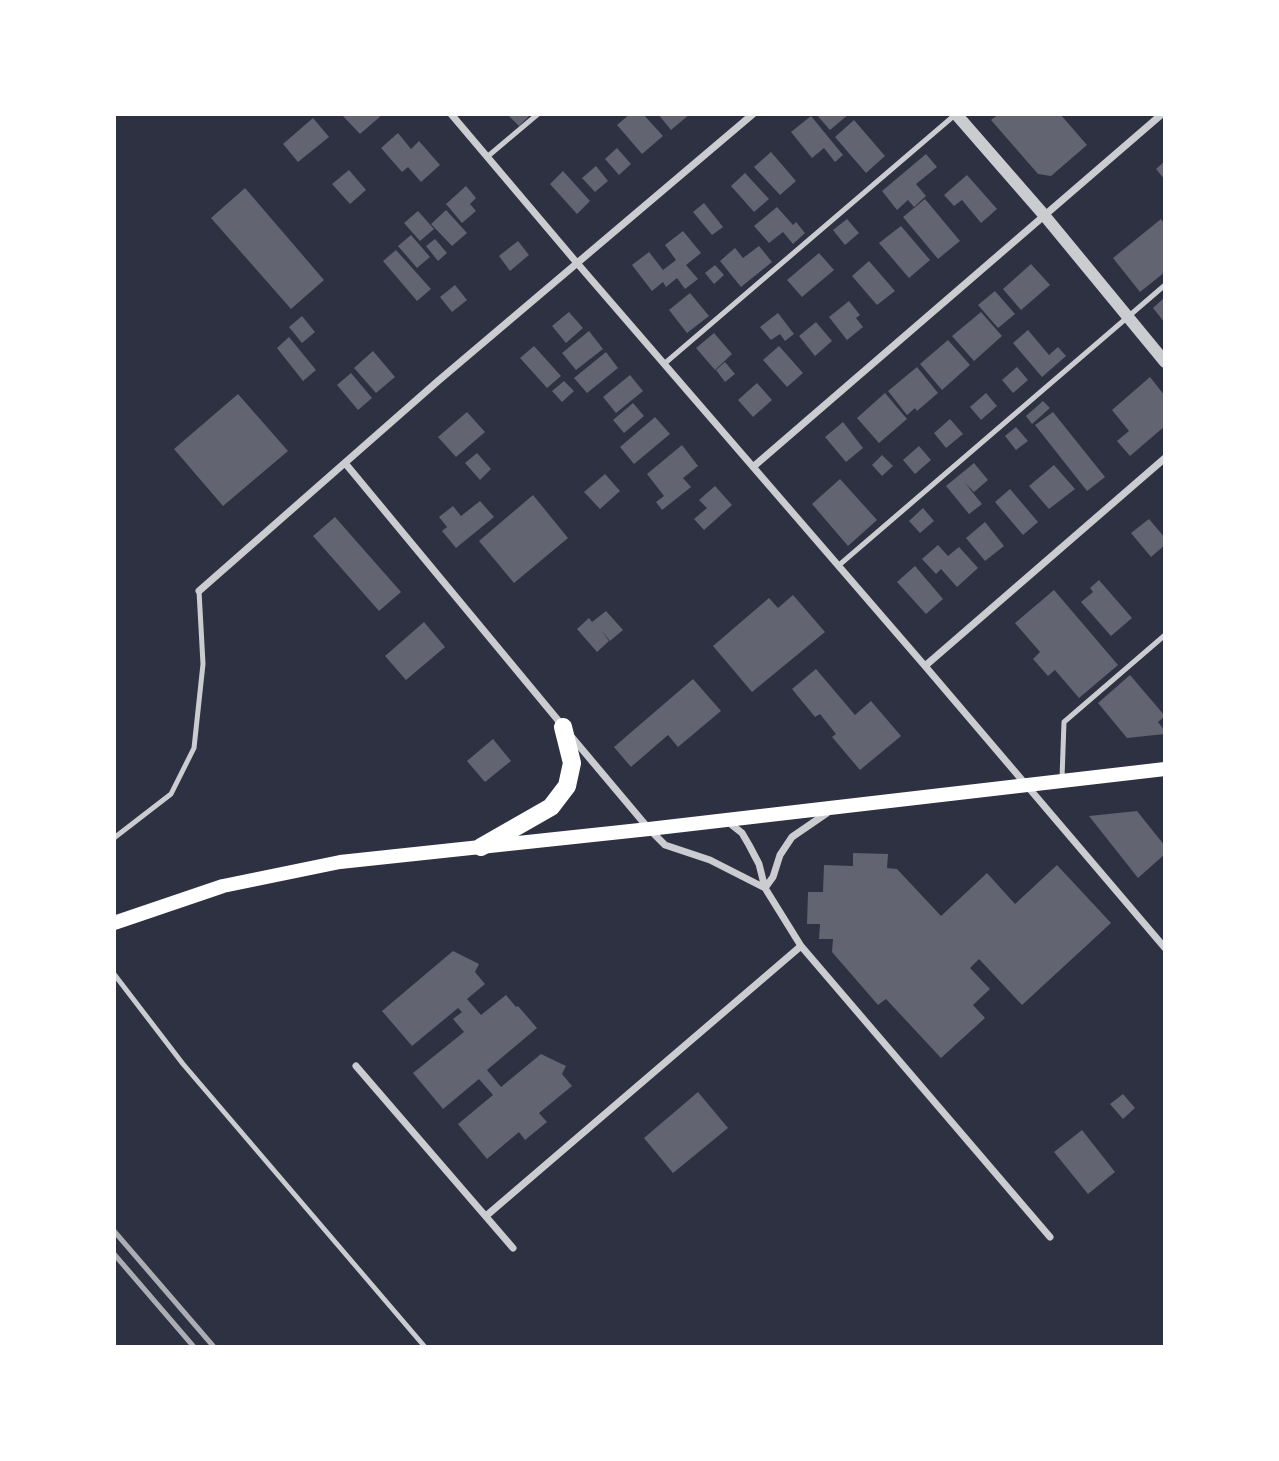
<!DOCTYPE html>
<html>
<head>
<meta charset="utf-8">
<style>
	body { margin:0 }
	#map { position:relative; width:1279px; height:1461px; overflow:hidden; background:#2d3142; font-family:Poppins,sans-serif }
	canvas { display:block }
	.frame { position:absolute; inset:0; border:116px solid #fff; pointer-events:none }
</style>
</head>
<body>
<div id="map">
<canvas width="1279" height="1461"></canvas>
<div class="frame"></div>
</div>
<script>
const ctx = document.querySelector('canvas').getContext('2d');
ctx.lineJoin = 'round';
function fill(path, color) { ctx.fillStyle = color; ctx.fill(path, 'evenodd'); }
const poly = rows => new Path2D(rows.map(r => 'M' + r).join(''));
function stroke(path, color, width, dash) { ctx.strokeStyle = color; ctx.lineWidth = width; ctx.lineCap = dash ? 'butt' : 'round'; ctx.setLineDash(dash || []); ctx.stroke(path); }
fill(poly([
	[341,114,383,114,360,134],
	[507,114,531,114,519,126],
	[630,114,643,114,663,136,642,154,617,125],
	[658,114,690,114,671,130],
	[816,114,849,114,830,130],
	[999,114,1040,114,1041,115,1060,114,1087,145,1051,176,1038,174,991,120],
	[811,116,843,155,835,162,824,148,812,158,791,132],
	[313,118,329,137,298,162,283,144],
	[854,120,885,156,866,173,835,137],
	[398,133,411,149,419,141,440,165,421,182,408,167,402,172,381,148],
	[617,148,631,164,619,175,605,159],
	[771,152,796,181,780,195,754,167],
	[926,154,937,167,916,184,926,196,914,207,908,200,897,210,882,191],
	[1165,161,1165,180,1156,169],
	[596,166,608,181,595,192,582,178],
	[349,170,366,190,350,204,332,184],
	[563,171,590,201,577,214,550,184],
	[745,173,769,199,754,212,731,186],
	[967,175,997,209,981,223,962,200,954,206,944,195],
	[466,186,476,198,470,204,476,211,462,223,446,204],
	[245,188,324,280,291,309,211,218],
	[925,199,960,241,938,259,903,217],
	[704,203,723,227,712,235,693,212],
	[777,207,793,225,796,222,805,233,793,244,783,232,769,243,754,226],
	[446,210,467,233,452,246,431,224],
	[418,211,434,229,420,241,404,223],
	[847,219,859,233,845,245,833,230],
	[1161,219,1165,225,1165,272,1140,292,1113,258],
	[901,226,930,260,909,278,879,243],
	[683,231,701,253,686,265,698,279,685,289,677,278,666,287,663,282,652,291,632,265,649,252,663,270,676,260,665,245],
	[411,235,430,257,417,268,398,246],
	[435,239,447,253,438,261,426,246],
	[518,241,529,255,510,271,499,256],
	[759,246,772,262,741,287,720,261,735,248,743,258],
	[396,250,431,289,417,301,383,261],
	[819,253,834,270,802,297,787,280],
	[869,261,895,291,877,305,852,276],
	[1031,264,1050,285,1021,310,1003,289],
	[715,265,724,275,714,284,705,273],
	[455,285,467,300,452,312,440,297],
	[995,291,1015,314,998,328,978,305],
	[690,293,709,316,687,333,669,310],
	[1165,297,1165,323,1153,308],
	[849,301,860,315,856,318,863,327,847,340,829,317],
	[569,312,583,328,566,343,552,326],
	[981,312,1002,336,974,361,952,336],
	[778,313,794,334,785,341,780,334,771,340,760,327],
	[302,316,315,332,302,343,289,327],
	[816,322,832,341,815,356,799,336],
	[1028,330,1049,355,1058,347,1066,356,1042,377,1013,343],
	[589,331,603,349,576,370,562,353],
	[714,333,732,354,715,370,696,348],
	[289,337,316,370,303,381,277,348],
	[948,340,970,365,942,390,920,364],
	[534,346,561,376,547,388,520,358],
	[779,346,803,373,787,387,763,360],
	[373,351,395,377,376,393,354,368],
	[606,352,618,368,587,393,574,378],
	[725,362,735,374,725,382,716,370],
	[917,367,938,393,917,411,915,408,907,415,888,391],
	[1017,367,1028,380,1013,393,1002,380],
	[351,373,372,398,358,410,337,385],
	[630,375,643,391,616,413,603,397],
	[1150,377,1165,396,1165,426,1130,456,1117,441,1129,431,1112,410],
	[564,381,574,391,562,402,552,391],
	[757,383,772,400,753,417,738,400],
	[885,393,907,419,879,443,857,418],
	[986,393,997,406,981,420,970,407],
	[238,394,288,451,223,506,174,449],
	[1043,401,1050,408,1032,424,1026,416],
	[633,403,644,416,624,433,613,420],
	[467,412,485,432,456,457,438,437],
	[1053,412,1105,477,1087,491,1035,425],
	[655,417,670,434,634,464,620,447],
	[950,419,963,434,946,448,934,433],
	[843,422,863,448,846,462,825,437],
	[1016,427,1028,441,1016,450,1005,436],
	[682,445,698,466,683,478,691,487,662,510,656,502,664,496,647,474],
	[919,446,931,460,915,474,903,460],
	[477,453,491,469,480,480,465,463],
	[882,455,893,466,882,476,872,465],
	[974,463,988,480,974,492,965,483,982,504,969,514,946,486],
	[1054,465,1075,489,1049,509,1029,486],
	[605,474,620,491,600,509,584,492],
	[840,479,877,520,848,546,812,504],
	[715,486,732,505,704,530,694,519,707,508,699,500],
	[1010,489,1038,522,1023,535,995,502],
	[533,495,568,538,514,583,479,541],
	[480,501,494,517,456,548,442,531,447,527,439,517,453,506,461,516],
	[923,508,934,521,920,533,909,521],
	[335,517,401,592,379,611,313,536],
	[1149,519,1165,538,1165,545,1151,557,1131,533],
	[985,522,1004,546,985,561,966,538],
	[938,545,948,556,959,547,978,568,957,587,941,569,936,574,922,559],
	[915,566,943,599,926,614,897,582],
	[1099,580,1132,618,1111,636,1081,602,1093,592,1090,588],
	[1054,590,1118,665,1079,698,1055,670,1048,676,1033,659,1040,652,1015,623],
	[793,595,825,632,752,692,713,646,769,598,778,608],
	[606,611,623,630,610,641,601,630,609,641,597,652,577,629,589,618,592,622],
	[424,622,445,647,406,680,385,656],
	[816,669,855,715,871,701,901,736,860,770,832,737,836,734,820,714,815,717,792,689],
	[1130,675,1165,716,1158,722,1165,731,1165,734,1127,738,1098,703],
	[693,679,721,711,678,747,668,735,631,767,614,747],
	[493,739,511,761,485,782,467,761],
	[1137,811,1165,846,1165,854,1138,878,1089,816],
	[853,853,888,854,887,868,897,869,941,916,987,873,1015,904,1057,865,1111,923,1022,1005,979,959,970,968,990,989,973,1005,985,1018,941,1058,886,999,878,1005,832,952,833,939,819,939,820,924,807,924,808,892,823,892,824,865,853,866],
	[453,951,479,964,475,972,485,984,467,999,481,1015,506,995,516,1007,518,1006,537,1028,487,1070,501,1087,541,1054,566,1066,562,1074,572,1086,539,1113,547,1122,525,1140,519,1132,487,1159,458,1124,493,1095,479,1079,443,1109,413,1073,464,1032,453,1019,462,1012,458,1008,412,1046,382,1011],
	[698,1092,728,1128,673,1173,644,1138],
	[1123,1094,1135,1108,1123,1119,1110,1104],
	[1082,1130,1115,1172,1088,1194,1054,1152]
]), '#626471');
stroke(poly([
	[487,157,538,114],
	[664,364,956,114],
	[838,566,1165,285],
	[1062,778,1064,722,1165,635],
	[114,838,171,794,194,748,203,664,199,591],
	[114,974,183,1064,425,1347]
]), '#caccd0', 5);
stroke(poly([
	[451,114,577,263,925,666,1165,948],
	[345,463,562,725],
	[753,467,1162,114],
	[199,591,438,381,753,114],
	[925,666,1165,458],
	[570,735,649,829,665,845,710,860,765,888,801,946,1050,1237],
	[727,821,742,833,749,845,759,864,765,888],
	[765,888,773,877,780,855,792,837,827,813],
	[356,1066,513,1248],
	[486,1216,801,946]
]), '#caccd0', 7);
stroke(poly([
	[956,114,1044,215,1165,362]
]), '#caccd0', 12);
stroke(poly([
	[114,923,223,886,340,862,649,829,1165,769]
]), '#fff', 14);
stroke(poly([
	[481,847,551,807,567,786,572,763,563,727]
]), '#fff', 18);
stroke(poly([
	[114,1231,214,1347],
	[114,1254,194,1347]
]), '#abadb3', 5);
</script>
</body>
</html>
